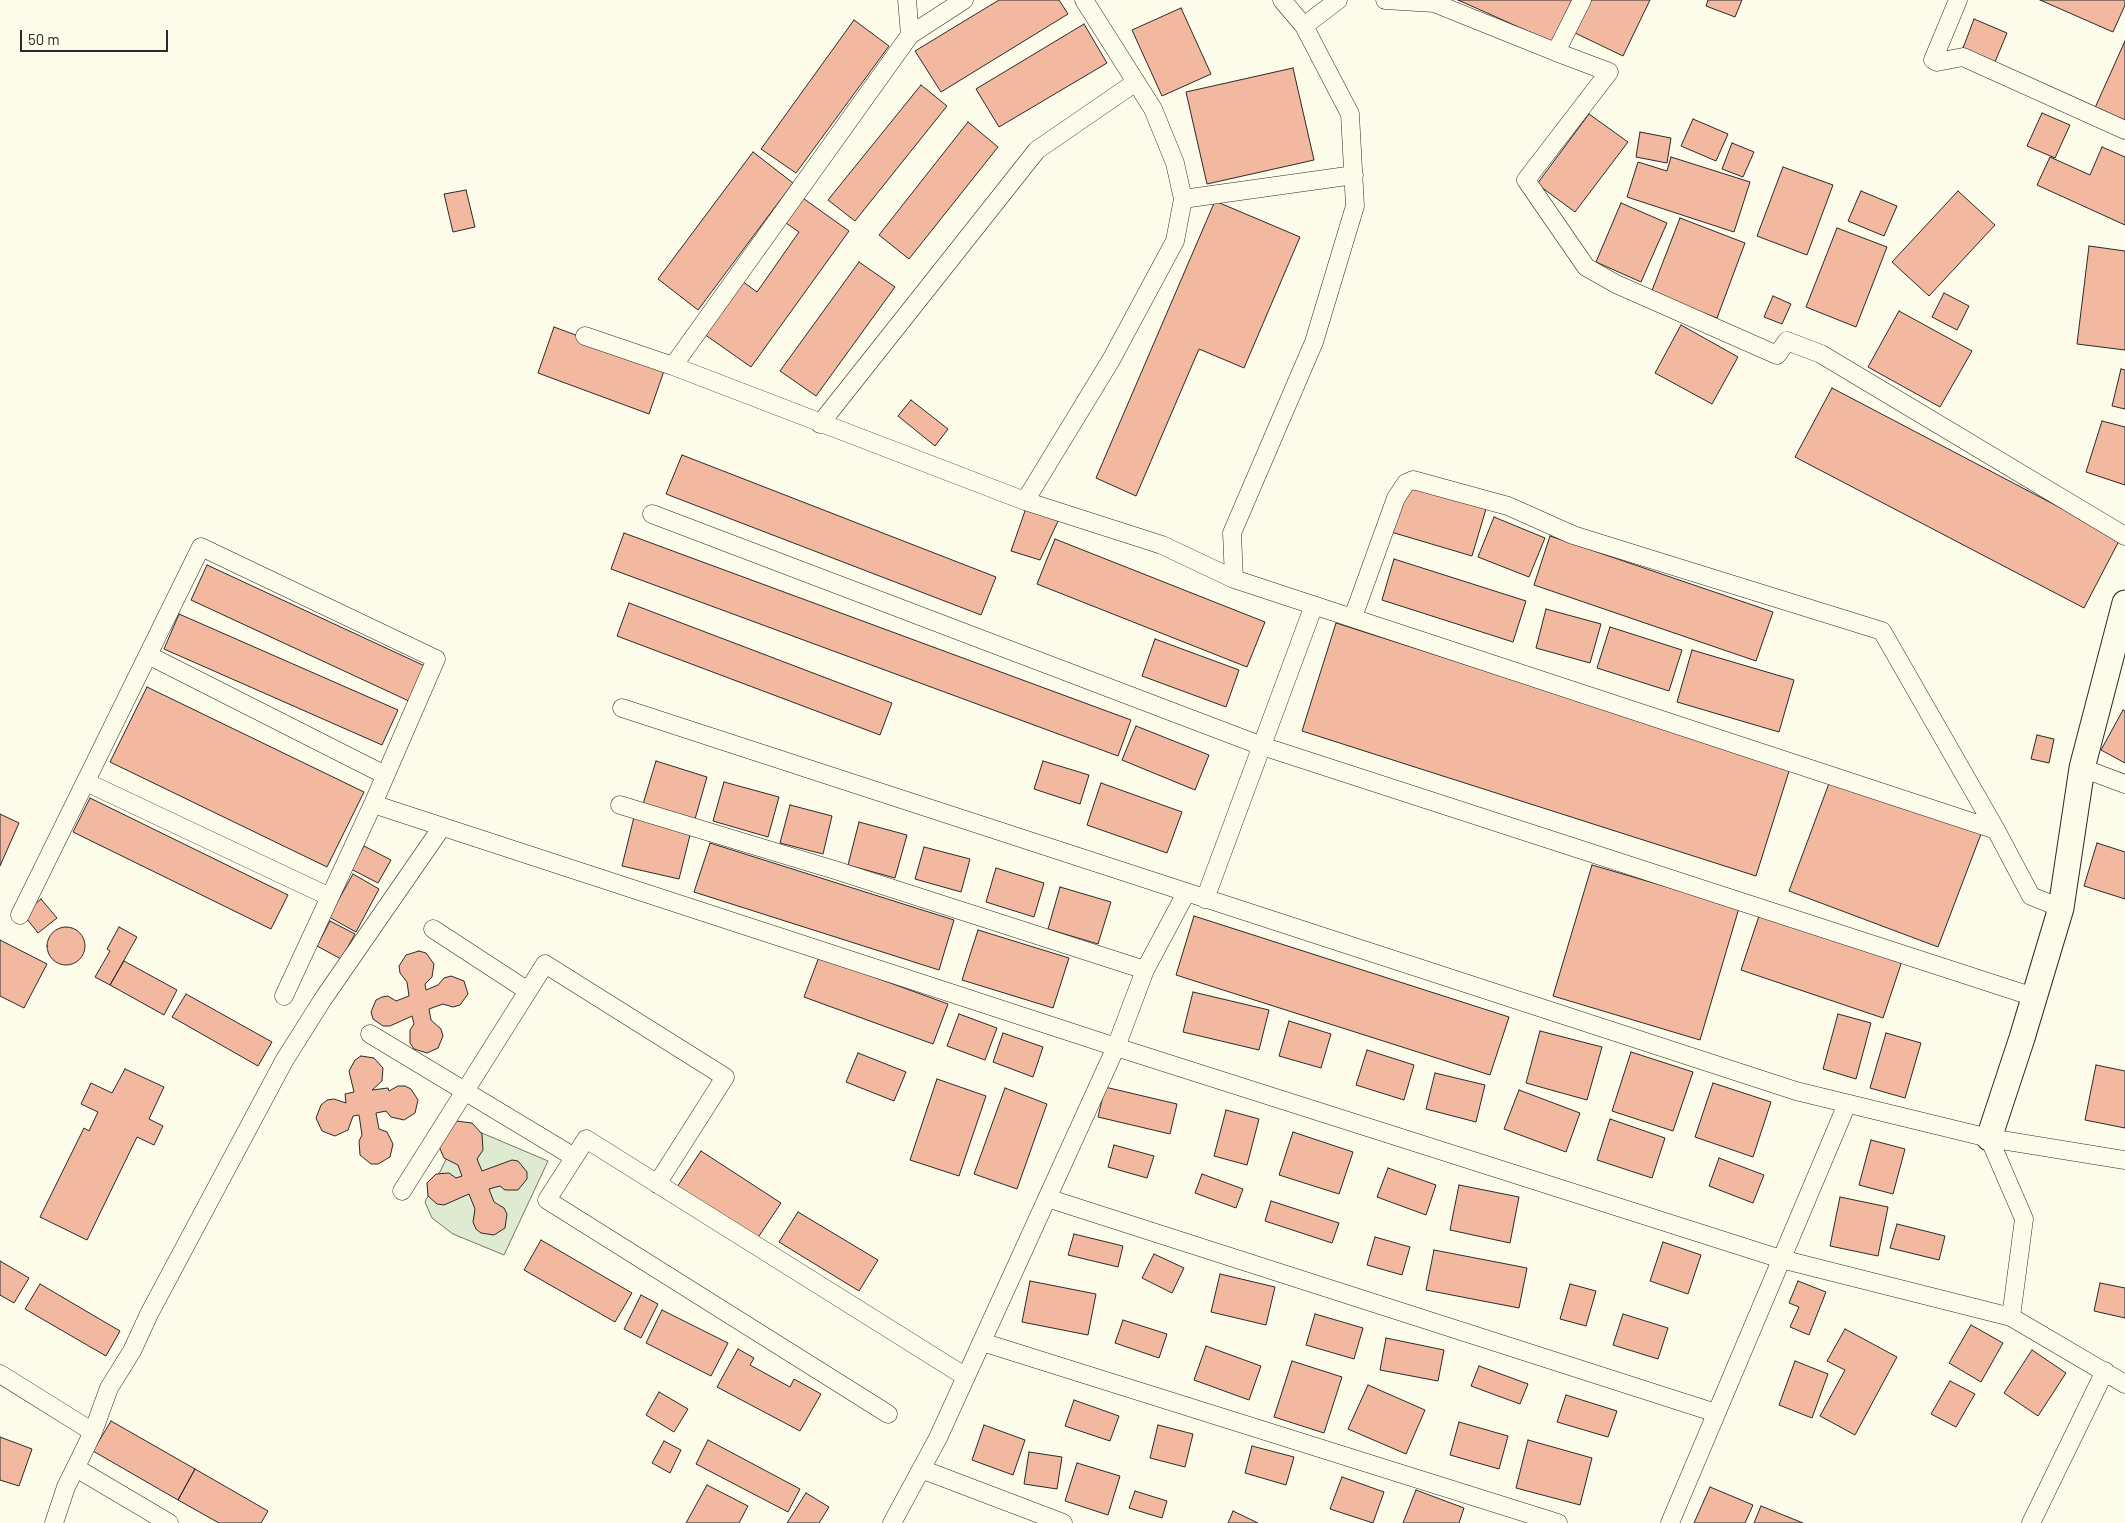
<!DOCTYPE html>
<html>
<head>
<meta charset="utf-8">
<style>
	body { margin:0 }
	#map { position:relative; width:2125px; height:1523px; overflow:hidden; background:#fdfbea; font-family:Barlow,sans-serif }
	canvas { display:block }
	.scale { position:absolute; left:20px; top:30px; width:148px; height:22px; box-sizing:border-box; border:2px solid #2b2b2b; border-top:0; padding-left:6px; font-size:15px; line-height:18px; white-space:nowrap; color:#2b2b2b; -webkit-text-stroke:4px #fdfbea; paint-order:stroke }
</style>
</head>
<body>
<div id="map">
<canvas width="2125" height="1523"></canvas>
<div class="scale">50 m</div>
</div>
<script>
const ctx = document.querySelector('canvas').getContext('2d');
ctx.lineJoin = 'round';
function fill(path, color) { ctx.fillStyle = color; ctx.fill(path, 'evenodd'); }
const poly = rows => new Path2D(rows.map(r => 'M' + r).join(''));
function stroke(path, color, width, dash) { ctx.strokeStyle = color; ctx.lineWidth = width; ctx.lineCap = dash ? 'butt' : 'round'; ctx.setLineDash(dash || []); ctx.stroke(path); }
const green = poly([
	[463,1125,548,1161,504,1255,453,1234,432,1218,425,1202,463,1125]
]);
fill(green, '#deebd1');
stroke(green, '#74746e', 1);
const building = poly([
	[999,0,1059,0,1068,14,941,92,915,51,999,0],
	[1458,0,1572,0,1552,42,1458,0],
	[1588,0,1650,0,1623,56,1573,32,1588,0],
	[1708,0,1742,0,1735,17,1706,6,1708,0],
	[2040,0,2125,0,2125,5,2113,32,2040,0],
	[1181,8,1211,74,1162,96,1132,30,1181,8],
	[1974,19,2007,33,1995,62,1963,48,1974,19],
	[854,20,889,46,796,173,761,149,854,20],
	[1084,24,1107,63,999,127,976,89,1084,24],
	[2125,41,2125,123,2094,110,2125,41],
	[1293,68,1314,160,1207,184,1186,92,1293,68],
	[921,85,947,106,855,221,828,200,921,85],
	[2042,113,2070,125,2055,158,2027,146,2042,113],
	[1589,114,1628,142,1575,212,1537,184,1589,114],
	[1693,119,1728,134,1716,161,1681,146,1693,119],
	[968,122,998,147,909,259,879,235,968,122],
	[1640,132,1671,138,1667,163,1636,157,1640,132],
	[1732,143,1754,152,1743,177,1722,169,1732,143],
	[2102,147,2125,157,2125,225,2037,185,2050,157,2090,175,2102,147],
	[753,152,793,183,698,310,658,279,753,152],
	[1671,157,1750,182,1734,232,1627,197,1638,162,1667,171,1671,157],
	[1783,167,1833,185,1807,255,1757,236,1783,167],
	[466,190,475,227,453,232,444,194,466,190],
	[1861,191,1897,206,1884,236,1848,221,1861,191],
	[1958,191,1995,225,1929,296,1892,262,1958,191],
	[800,196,849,231,751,367,704,334,742,281,757,292,799,232,783,221,800,196],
	[1215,201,1300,237,1244,368,1199,349,1136,496,1096,478,1215,201],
	[1621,203,1667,223,1641,282,1596,262,1621,203],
	[1680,218,1745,243,1717,318,1651,293,1680,218],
	[1837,228,1887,247,1856,327,1806,307,1837,228],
	[2089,246,2125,251,2125,350,2077,344,2089,246],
	[859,262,895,287,816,396,780,371,859,262],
	[1944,293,1969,306,1957,330,1932,317,1944,293],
	[1773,296,1791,304,1782,324,1764,317,1773,296],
	[1899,311,1972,351,1940,407,1868,367,1899,311],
	[1681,325,1738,357,1712,404,1655,373,1681,325],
	[554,327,665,368,649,414,538,373,554,327],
	[2121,369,2125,370,2125,409,2112,406,2121,369],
	[1832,388,2120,539,2084,608,1795,457,1832,388],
	[911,400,948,429,935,446,898,416,911,400],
	[2102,421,2125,427,2125,485,2086,472,2102,421],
	[682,455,996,577,981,615,666,494,682,455],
	[1405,485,1486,509,1472,556,1391,532,1405,485],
	[1026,508,1059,519,1040,560,1011,551,1026,508],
	[1494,517,1545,538,1529,577,1478,557,1494,517],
	[624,533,1131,720,1118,756,611,569,624,533],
	[1550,536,1773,612,1756,661,1534,585,1550,536],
	[1055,539,1265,622,1247,667,1037,584,1055,539],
	[1394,559,1526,601,1513,642,1382,600,1394,559],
	[207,565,427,667,411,702,191,600,207,565],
	[629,603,892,703,880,735,617,636,629,603],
	[1546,609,1601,624,1590,663,1536,648,1546,609],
	[179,614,398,710,382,745,164,649,179,614],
	[1336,623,1790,768,1756,876,1302,731,1336,623],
	[1610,627,1682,650,1669,691,1597,668,1610,627],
	[1155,639,1239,670,1226,707,1142,676,1155,639],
	[1692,650,1794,680,1779,732,1677,702,1692,650],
	[147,687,364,792,327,867,110,762,147,687],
	[2123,710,2125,711,2125,763,2101,750,2123,710],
	[1136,726,1209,755,1195,790,1122,760,1136,726],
	[2037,735,2054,739,2049,763,2031,759,2037,735],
	[656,761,707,777,695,819,643,804,656,761],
	[1043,761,1089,775,1080,804,1034,789,1043,761],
	[1831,778,1981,834,1938,947,1789,891,1831,778],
	[724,782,779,797,768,837,713,821,724,782],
	[1101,783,1182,812,1167,853,1087,825,1101,783],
	[90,798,288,895,271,929,73,832,90,798],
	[790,805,832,816,823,854,780,843,790,805],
	[0,814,19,823,0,866,0,814],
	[634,817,691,831,679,879,622,866,634,817],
	[859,822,907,835,895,878,848,865,859,822],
	[710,843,954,920,939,970,694,892,710,843],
	[2097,843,2125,852,2125,899,2084,886,2097,843],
	[364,846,391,860,378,883,351,869,364,846],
	[924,847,970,859,961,892,915,879,924,847],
	[1592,865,1739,908,1700,1040,1553,996,1592,865],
	[996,868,1044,883,1034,917,986,902,996,868],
	[353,874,379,889,356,932,329,917,353,874],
	[1060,887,1111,902,1098,944,1048,929,1060,887],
	[41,899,57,918,38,933,23,914,41,899],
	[1760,913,1902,961,1883,1018,1741,970,1760,913],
	[1194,916,1509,1017,1490,1075,1176,975,1194,916],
	[330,921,355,934,341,959,317,946,330,921],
	[119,927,137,937,110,985,95,977,110,951,107,949,119,927],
	'47 946a19 19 0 1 1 38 0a19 19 0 1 1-38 0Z',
	[978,930,1069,958,1053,1008,962,980,978,930],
	[0,940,47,964,24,1008,0,996,0,940],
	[419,951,426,953,434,964,432,977,425,984,426,990,438,985,444,978,451,976,464,981,468,994,460,1005,453,1007,443,1004,429,1009,431,1020,441,1029,443,1036,438,1048,427,1053,414,1049,410,1043,410,1030,414,1024,412,1016,390,1026,383,1026,373,1019,371,1012,376,1000,382,997,388,996,396,1001,409,996,407,982,400,973,399,966,406,955,419,951],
	[819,957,948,1004,933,1044,804,997,819,957],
	[124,961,177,990,164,1015,110,985,124,961],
	[1193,992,1269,1010,1259,1050,1183,1032,1193,992],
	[186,994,272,1042,258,1066,172,1017,186,994],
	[959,1014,997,1028,985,1060,947,1046,959,1014],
	[1838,1014,1871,1023,1856,1079,1823,1069,1838,1014],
	[1289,1021,1331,1034,1321,1068,1279,1056,1289,1021],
	[1540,1031,1602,1047,1587,1100,1526,1083,1540,1031],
	[1003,1033,1043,1047,1033,1077,993,1062,1003,1033],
	[1886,1033,1921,1043,1905,1098,1870,1088,1886,1033],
	[1367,1050,1414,1065,1404,1100,1356,1085,1367,1050],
	[1631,1052,1693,1072,1673,1131,1612,1111,1631,1052],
	[858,1053,906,1072,894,1101,846,1082,858,1053],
	[361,1056,374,1058,383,1068,382,1081,372,1090,388,1088,389,1091,398,1086,405,1086,411,1089,418,1100,415,1113,404,1120,391,1117,386,1111,376,1113,379,1129,387,1132,393,1144,390,1157,378,1164,371,1164,360,1155,359,1141,362,1135,359,1115,353,1116,348,1130,335,1136,322,1131,316,1118,321,1105,327,1100,334,1099,346,1103,345,1094,354,1092,349,1071,355,1060,361,1056],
	[2096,1065,2125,1071,2125,1128,2085,1120,2096,1065],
	[125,1069,164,1087,149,1119,163,1126,154,1145,137,1137,87,1240,40,1217,84,1128,89,1131,98,1112,81,1104,91,1083,112,1093,125,1069],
	[1435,1073,1485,1085,1476,1122,1426,1109,1435,1073],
	[937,1079,986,1096,959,1176,910,1160,937,1079],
	[1713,1083,1771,1102,1753,1157,1695,1137,1713,1083],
	[1105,1087,1177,1104,1170,1134,1098,1117,1105,1087],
	[1005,1088,1047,1104,1017,1189,974,1174,1005,1088],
	[1519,1090,1580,1113,1566,1152,1504,1129,1519,1090],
	[1226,1110,1259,1119,1247,1165,1214,1156,1226,1110],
	[1610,1119,1665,1138,1652,1178,1597,1160,1610,1119],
	[456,1121,472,1123,482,1134,483,1150,477,1159,482,1171,512,1160,518,1161,527,1172,527,1179,518,1190,505,1190,500,1186,489,1189,494,1202,504,1208,507,1214,505,1228,494,1235,481,1233,476,1229,473,1222,475,1209,469,1194,444,1205,437,1204,428,1196,427,1183,436,1174,449,1173,456,1178,462,1176,458,1165,444,1158,438,1144,456,1121],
	[1293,1132,1353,1152,1339,1194,1279,1175,1293,1132],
	[1871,1140,1905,1149,1893,1194,1859,1185,1871,1140],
	[1114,1145,1154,1156,1147,1178,1108,1167,1114,1145],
	[701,1151,781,1203,757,1239,677,1187,701,1151],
	[1719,1158,1764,1175,1753,1203,1709,1186,1719,1158],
	[1388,1168,1436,1185,1426,1215,1377,1197,1388,1168],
	[1202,1174,1243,1189,1236,1208,1195,1193,1202,1174],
	[1459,1185,1519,1197,1510,1243,1450,1230,1459,1185],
	[1840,1197,1888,1207,1878,1256,1830,1246,1840,1197],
	[1271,1201,1339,1223,1332,1243,1265,1221,1271,1201],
	[798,1212,878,1260,859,1291,779,1242,798,1212],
	[1897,1224,1945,1236,1939,1260,1890,1248,1897,1224],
	[1074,1234,1123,1246,1118,1267,1068,1255,1074,1234],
	[1375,1237,1410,1247,1402,1275,1367,1265,1375,1237],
	[541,1240,632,1293,615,1322,524,1270,541,1240],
	[1663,1242,1701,1255,1688,1294,1650,1281,1663,1242],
	[1434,1250,1527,1268,1519,1308,1426,1290,1434,1250],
	[1154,1254,1184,1268,1172,1293,1142,1278,1154,1254],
	[0,1261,29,1278,14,1303,0,1295,0,1261],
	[1220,1274,1275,1287,1266,1325,1211,1312,1220,1274],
	[1030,1281,1096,1294,1088,1335,1022,1322,1030,1281],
	[1798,1281,1826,1292,1809,1335,1790,1327,1799,1307,1789,1303,1798,1281],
	[2100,1283,2125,1288,2125,1318,2094,1311,2100,1283],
	[40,1284,120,1331,106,1356,25,1309,40,1284],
	[1570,1284,1596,1291,1586,1326,1560,1319,1570,1284],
	[641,1295,658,1304,641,1338,624,1329,641,1295],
	[662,1310,728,1343,711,1376,646,1343,662,1310],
	[1315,1314,1363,1328,1354,1359,1306,1345,1315,1314],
	[1623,1314,1668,1328,1658,1359,1613,1345,1623,1314],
	[1123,1320,1167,1334,1159,1358,1115,1343,1123,1320],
	[1971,1325,2003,1343,1981,1382,1949,1363,1971,1325],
	[1845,1329,1897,1357,1855,1435,1820,1416,1845,1370,1827,1361,1845,1329],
	[1386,1338,1444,1350,1438,1381,1380,1370,1386,1338],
	[1206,1346,1261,1366,1249,1400,1194,1380,1206,1346],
	[738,1349,754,1358,750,1365,790,1387,794,1379,821,1394,800,1431,717,1387,738,1349],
	[2032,1350,2066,1373,2038,1416,2004,1393,2032,1350],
	[1292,1361,1342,1377,1324,1433,1274,1417,1292,1361],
	[1795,1361,1828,1374,1812,1418,1779,1405,1795,1361],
	[1479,1366,1528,1384,1520,1404,1471,1386,1479,1366],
	[1950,1381,1975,1394,1956,1427,1931,1414,1950,1381],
	[1368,1385,1425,1410,1406,1454,1348,1429,1368,1385],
	[659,1392,688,1409,674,1432,646,1415,659,1392],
	[1566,1395,1617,1411,1608,1437,1557,1422,1566,1395],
	[1074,1400,1119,1416,1110,1441,1065,1426,1074,1400],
	[111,1421,195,1469,178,1500,93,1451,111,1421],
	[1459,1422,1508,1436,1499,1469,1450,1455,1459,1422],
	[984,1425,1025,1440,1013,1475,972,1460,984,1425],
	[1158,1425,1193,1434,1185,1467,1150,1458,1158,1425],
	[0,1437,32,1449,19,1486,0,1480,0,1437],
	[708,1440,800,1489,788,1512,696,1464,708,1440],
	[1528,1440,1592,1458,1580,1505,1516,1488,1528,1440],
	[664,1441,681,1450,670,1473,652,1463,664,1441],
	[1252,1446,1294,1457,1286,1485,1245,1473,1252,1446],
	[1029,1452,1062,1457,1057,1489,1024,1484,1029,1452],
	[1077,1463,1120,1476,1108,1515,1065,1501,1077,1463],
	[195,1469,268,1511,261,1523,219,1523,178,1500,195,1469],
	[1342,1477,1384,1492,1373,1523,1330,1509,1342,1477],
	[707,1485,748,1506,739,1523,686,1523,707,1485],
	[1710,1487,1753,1505,1745,1523,1694,1523,1710,1487],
	[1416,1490,1464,1508,1459,1523,1403,1523,1416,1490],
	[1135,1491,1167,1501,1162,1518,1129,1508,1135,1491],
	[806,1493,829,1507,819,1523,787,1523,806,1493],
	[1761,1506,1803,1523,1754,1523,1761,1506],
	[1233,1511,1258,1523,1228,1523,1233,1511]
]);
fill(building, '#f2b8a0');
stroke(building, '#2b2b2b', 1);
const street = poly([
	[907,0,910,35],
	[1385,0,1434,3],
	[1436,0,1434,3,1556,52,1582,0],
	[1958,0,1933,60,1937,62,1963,57,2125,130],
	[1304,26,1338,0],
	[1556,52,1609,72,1526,180,1586,267,1616,284,1777,355,1787,341,1821,354,2125,536],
	[1183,199,1354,175],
	[585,336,673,366,1025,501,1162,545,1234,579,1996,830,2031,896,2061,908],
	[673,366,910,35,964,0],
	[820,424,1037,150,1136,82],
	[1025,501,1111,360,1175,241,1183,199,1175,163,1153,109,1084,0],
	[652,514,1262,746,2034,997],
	[1234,579,1232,533,1314,342,1355,206,1350,114,1304,26,1282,0],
	[1353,617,1396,498,1406,483,1413,480,1508,506,1573,535,1882,631,1996,830],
	[148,655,385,775],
	[622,708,1796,1091,1989,1138,2125,1160],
	[2082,768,2125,784],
	[86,782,330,897],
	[373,804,1116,1047,1781,1259,2011,1317,2125,1384],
	[620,805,838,871,1145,970],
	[1205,899,1314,605],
	[20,915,201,547,436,659,373,804,284,996],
	[433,929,528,991],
	[370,1034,574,1157],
	[1989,1138,2024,1219,2011,1317],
	[402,1191,545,964,725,1077,657,1184],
	[1047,1198,1716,1413],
	[982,1342,1558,1523],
	[0,1374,93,1432],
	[888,1414,547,1200,586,1139,966,1377],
	[76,1468,169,1523],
	[921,1469,1063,1523],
	[54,1523,66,1487,93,1432,109,1388,132,1351,149,1314,284,1061,323,999,442,827],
	[892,1523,938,1438,1116,1047,1145,970,1186,893],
	[1670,1523,1847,1104],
	[2031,1523,2105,1371]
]);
const secondary = poly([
	[1989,1138,2022,1038,2061,908,2082,768,2125,603]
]);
stroke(street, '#2b2b2b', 19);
stroke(secondary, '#2b2b2b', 27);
stroke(street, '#fdfbea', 18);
stroke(secondary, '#fdfbea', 25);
</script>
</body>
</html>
